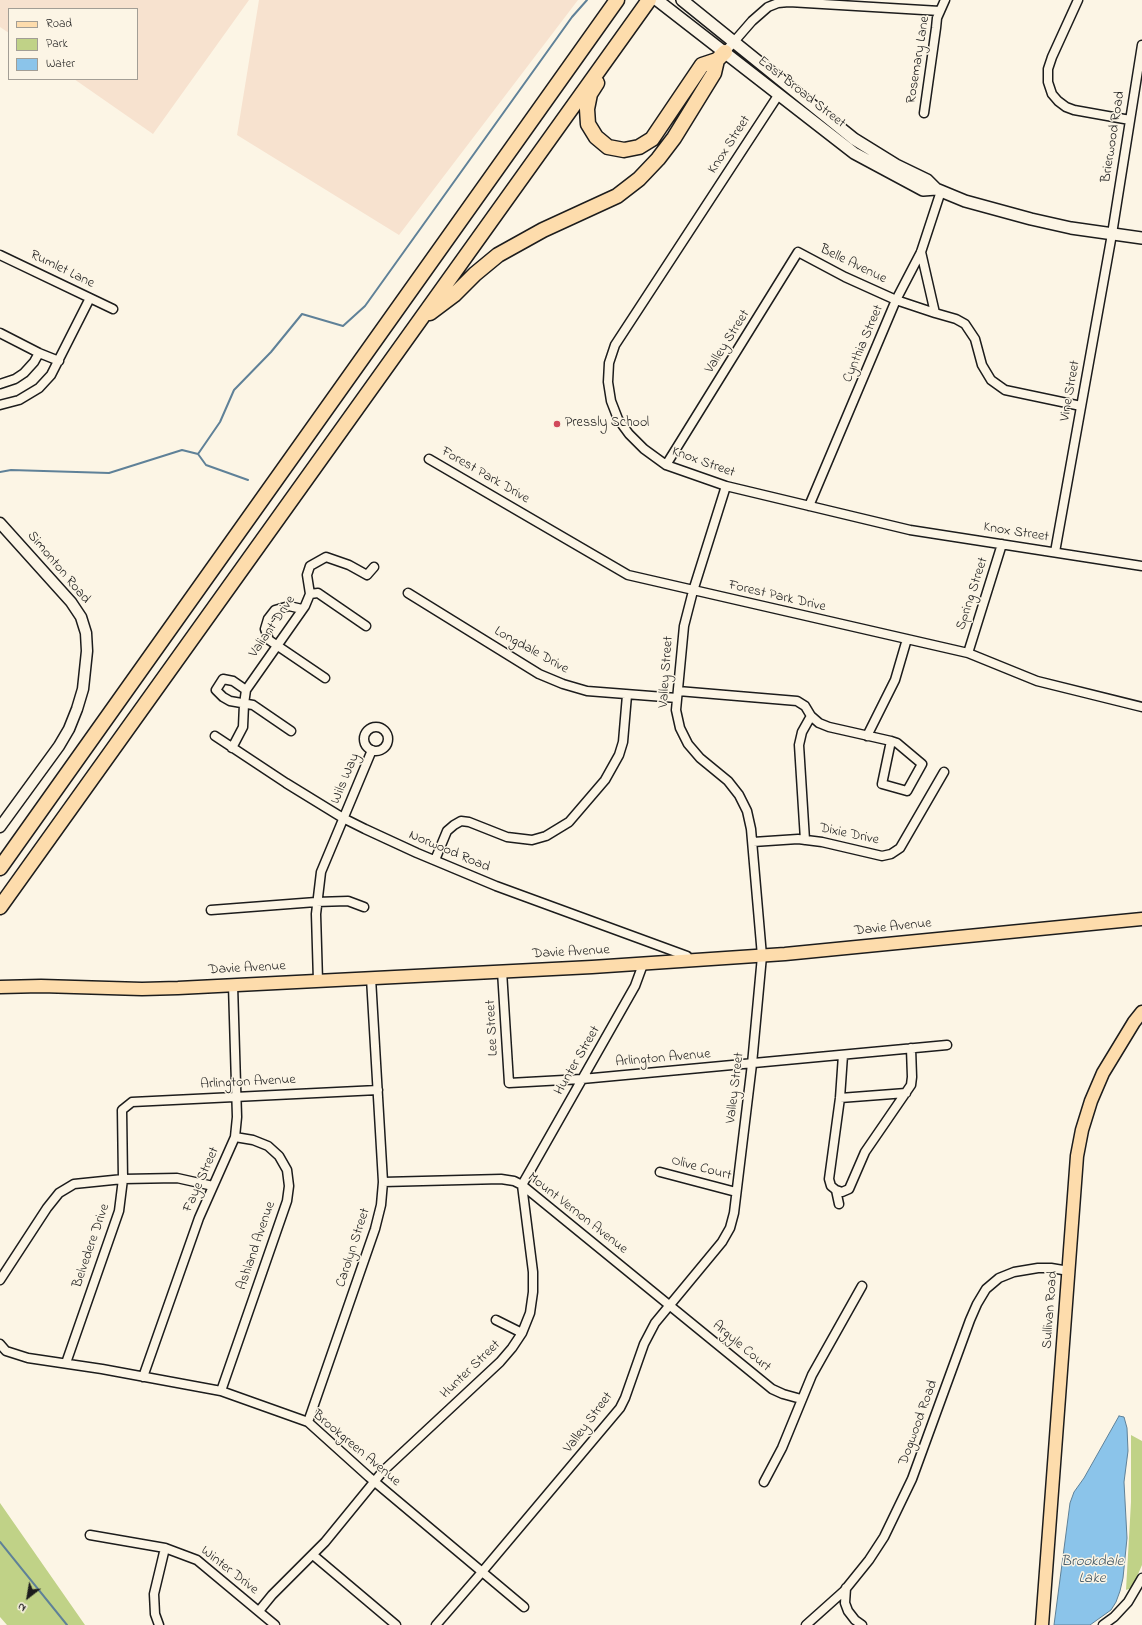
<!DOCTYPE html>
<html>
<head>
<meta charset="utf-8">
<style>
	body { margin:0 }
	#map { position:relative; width:1142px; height:1625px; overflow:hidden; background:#fcf5e5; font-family:"Indie Flower",sans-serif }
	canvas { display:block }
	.legend { position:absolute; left:8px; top:8px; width:130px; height:72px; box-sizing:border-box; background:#fcf5e5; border:1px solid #a29e95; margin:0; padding:5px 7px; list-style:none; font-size:12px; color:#1c1c1c }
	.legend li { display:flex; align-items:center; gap:8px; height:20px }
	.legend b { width:20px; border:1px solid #a29e95 }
	.north { position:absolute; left:8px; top:1577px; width:40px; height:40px; -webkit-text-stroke:3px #fcf5e5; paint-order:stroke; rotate:211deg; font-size:11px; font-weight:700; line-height:16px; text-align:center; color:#1c1c1c }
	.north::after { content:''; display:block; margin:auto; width:14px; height:18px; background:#1c1c1c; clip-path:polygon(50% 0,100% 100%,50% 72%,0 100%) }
</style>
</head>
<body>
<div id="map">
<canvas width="1142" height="1625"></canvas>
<ul class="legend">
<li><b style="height:5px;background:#fddcac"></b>Road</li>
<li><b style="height:11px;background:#c0d287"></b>Park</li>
<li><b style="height:11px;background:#8bc4ea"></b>Water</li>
</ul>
<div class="north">N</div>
</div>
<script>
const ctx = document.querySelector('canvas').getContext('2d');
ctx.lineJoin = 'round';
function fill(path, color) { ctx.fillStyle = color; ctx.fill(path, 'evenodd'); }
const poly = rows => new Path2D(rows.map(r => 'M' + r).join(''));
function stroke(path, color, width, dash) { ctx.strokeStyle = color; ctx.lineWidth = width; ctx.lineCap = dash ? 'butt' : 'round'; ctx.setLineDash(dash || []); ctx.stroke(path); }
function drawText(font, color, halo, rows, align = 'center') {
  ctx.font = font + ' "Indie Flower",sans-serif'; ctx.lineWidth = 3; ctx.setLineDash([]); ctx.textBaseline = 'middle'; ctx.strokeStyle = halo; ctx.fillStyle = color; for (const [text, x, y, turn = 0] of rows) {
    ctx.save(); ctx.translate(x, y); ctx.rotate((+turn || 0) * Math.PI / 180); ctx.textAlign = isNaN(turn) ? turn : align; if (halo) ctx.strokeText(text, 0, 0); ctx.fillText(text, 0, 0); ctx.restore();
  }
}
fill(poly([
	[0,0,249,0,153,134,74,79,137,79,137,9,9,9,9,33,0,27],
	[259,0,578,0,399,235,237,135]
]), '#f7e2cf');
fill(poly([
	[1131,1435,1142,1441,1142,1565,1132,1588,1126,1590,1131,1502],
	[0,1503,85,1625,7,1625,0,1617]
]), '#c0d287');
const water = poly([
	[1119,1416,1124,1417,1127,1428,1128,1451,1124,1482,1127,1538,1123,1578,1120,1591,1116,1602,1111,1610,1090,1625,1054,1625,1070,1503,1074,1492,1084,1478,1119,1416]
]);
fill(water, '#8bc4ea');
stroke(water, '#5f8198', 1);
stroke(poly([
	[198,454,206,465,248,480],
	[0,472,11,470,109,473,182,450,198,454,220,422,234,390,271,352,302,314,343,326,365,306,572,17,587,0],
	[0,1542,67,1625]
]), '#5f8198', 2);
const minor = poly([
	[1078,0,1052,57,1048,69,1048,82,1052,94,1058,101,1066,107,1074,110,1130,120],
	[725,52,752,21,768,7,778,3,789,2,940,11],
	[779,94,615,345,609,363,608,382,611,401,618,419,629,434,644,449,666,465,726,486,910,530,1142,566],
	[924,113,936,28,937,18,945,0],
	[921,252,935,313,956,319,965,324,975,339,982,365,991,380,1005,390,1081,406],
	[0,255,113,309],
	[0,333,39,353,59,361],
	[0,384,15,379,24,373,34,362,39,353],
	[0,405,19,400,39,388,51,375,90,298],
	[429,459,628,575,968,653,1037,681,1142,707],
	[666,465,798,252,845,277,896,300,935,313],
	[809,506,896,300,921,252,941,191],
	[1055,552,1112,234,1142,45],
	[408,593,539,674,563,684,587,691,677,698],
	[310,594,318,593,366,626],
	[302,609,289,606,275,610,268,619,265,629,269,640,325,678],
	[968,653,1002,544],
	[246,690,233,681,223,679,216,690,223,697,230,701,253,705,291,731],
	[678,691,797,701,805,706,811,716,819,723,829,727,891,741,897,743,922,764,907,791,882,784,891,741],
	'364 739a12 12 0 1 1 24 0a12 12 0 1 1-24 0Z',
	[215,736,286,783,343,818,365,829,417,853,496,886,687,956,687,960],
	[867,736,895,680,907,639],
	[232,748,243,727,244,704,246,690,305,606,310,594,307,575,310,566,326,557,349,565,367,575,374,567],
	[805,840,799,745,802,732,811,716],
	[753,842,798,839,822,842,882,856,891,854,900,848,944,772],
	[435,860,447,831,454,825,461,821,469,822,507,837,532,840,546,836,569,822,605,780,619,755,623,742,627,695],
	[211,910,316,902,348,901,364,907],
	[502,971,509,1083,582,1079,947,1045],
	[318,981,316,914,321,872,372,750],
	[840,1098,906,1093],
	[660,1172,736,1192],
	[383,1182,501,1179,514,1181,522,1185,772,1389,783,1394,801,1399],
	[836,1190,842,1192,849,1189,865,1152,911,1085,912,1077,911,1048],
	[839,1204,836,1190,831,1186,829,1179,840,1098,843,1055],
	[0,1280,47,1208,59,1193,74,1184,123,1179,177,1178,213,1186],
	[496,1320,522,1333],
	[0,1344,6,1351,28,1358,102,1369,221,1391,308,1422,369,1477,524,1607],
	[66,1363,119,1211,123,1179,122,1110,132,1102,378,1090],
	[143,1377,199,1218,235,1137,237,1117,233,985],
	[221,1391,287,1201,289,1186,287,1170,279,1156,268,1146,253,1140,235,1137],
	[308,1422,375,1229,381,1205,383,1182,371,978],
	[764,1482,782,1448,812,1375,862,1286],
	[90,1535,165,1548,197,1560,275,1625],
	[313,1555,396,1625],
	[846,1588,845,1603,848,1611,855,1620,862,1625],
	[259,1611,272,1595,325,1542,383,1471,500,1362,512,1348,522,1333,530,1313,533,1292,533,1272,522,1185,635,986,642,967,641,964],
	[159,1625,155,1614,154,1594,165,1548],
	[436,1625,482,1572,620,1408,625,1398,644,1344,655,1323,722,1242,730,1228,734,1213,752,1064,762,956,751,829,747,811,739,795,728,781,700,758,688,744,680,728,676,710,684,626,693,591,726,486],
	[806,1625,844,1591,869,1560,884,1537,912,1479,970,1320,977,1304,986,1289,999,1278,1014,1272,1038,1268,1051,1268,1069,1271],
	[1103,1625,1114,1617,1128,1602,1142,1578]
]);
const tertiary = poly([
	[0,523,71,602,81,617,86,633,87,651,83,689,77,709,69,729,59,746,0,827]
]);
const secondary = poly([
	[657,0,854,153,923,190,936,189],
	[682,0,854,139,896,165,927,180,936,189,965,201,1031,219,1071,228,1142,238]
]);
const primary = poly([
	[0,987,41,986,142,989,178,988,592,967,785,954,1142,919],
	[1042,1625,1077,1156,1082,1130,1091,1101,1103,1073,1134,1022,1142,1012]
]);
const motorway = poly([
	[597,83,590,94,587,109,588,124,596,137,608,147,624,150,639,147,652,139,702,65,717,60],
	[430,313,454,295,475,274,498,255,543,230,617,196,639,179,658,159,674,138,714,73,717,60,725,52],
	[0,868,617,0],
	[0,907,649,0]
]);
stroke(minor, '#1c1c1c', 11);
stroke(tertiary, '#1c1c1c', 13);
stroke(secondary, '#1c1c1c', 14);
stroke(primary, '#1c1c1c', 15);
stroke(motorway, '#1c1c1c', 17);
stroke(minor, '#fcf5e5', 8);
stroke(tertiary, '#fcf5e5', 10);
stroke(secondary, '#fcf5e5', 11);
stroke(primary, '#fddcac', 12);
stroke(motorway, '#fddcac', 14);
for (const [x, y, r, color] of [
	[557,424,4,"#d1495b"]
]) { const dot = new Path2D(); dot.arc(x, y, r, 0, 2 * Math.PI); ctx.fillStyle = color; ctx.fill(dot); stroke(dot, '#fcf5e5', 1.5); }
drawText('14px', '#1c1c1c', '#fcf5e5', [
	["Rosemary Lane",919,60,-81],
	["East Broad Street",801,93,38],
	["Brierwood Road",1114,137,-81],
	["Knox Street",730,145,-57],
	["Belle Avenue",853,265,26],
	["Rumlet Lane",62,270,26],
	["Valley Street",728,342,-58],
	["Cynthia Street",864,344,-67],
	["Vine Street",1071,391,-80],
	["Knox Street",703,463,20],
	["Forest Park Drive",485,476,30],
	["Knox Street",1016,533,9],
	["Simonton Road",58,568,50],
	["Spring Street",973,594,-72],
	["Forest Park Drive",777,597,13],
	["Valiant Drive",273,627,-56],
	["Longdale Drive",531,651,29],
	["Valley Street",667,672,-86],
	["Wils Way",346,779,-67],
	["Dixie Drive",849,835,12],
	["Norwood Road",449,852,23],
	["Davie Avenue",893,928,-6],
	["Davie Avenue",571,953,-3],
	["Davie Avenue",247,969,-3],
	["Lee Street",493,1028,-93],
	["Arlington Avenue",663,1059,-5],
	["Hunter Street",578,1061,-60],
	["Arlington Avenue",248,1083,-3],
	["Valley Street",736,1088,-83],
	["Olive Court",701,1169,15],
	["Faye Street",202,1180,-66],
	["Mount Vernon Avenue",577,1214,38],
	["Belvedere Drive",92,1246,-71],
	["Ashland Avenue",257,1246,-71],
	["Carolyn Street",354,1248,-72],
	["Sullivan Road",1051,1310,-86],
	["Argyle Court",741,1347,40],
	["Hunter Street",471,1370,-44],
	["Valley Street",589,1423,-53],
	["Dogwood Road",919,1423,-70],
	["Brookgreen Avenue",356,1449,40],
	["Winter Drive",229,1571,38]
]);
drawText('14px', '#1c1c1c', '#fcf5e5', [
	["Pressly School",565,424]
], 'left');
drawText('italic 15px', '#435764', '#fcf5e5', [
	["Brookdale",1092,1563],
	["Lake",1092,1580]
]);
</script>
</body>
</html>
